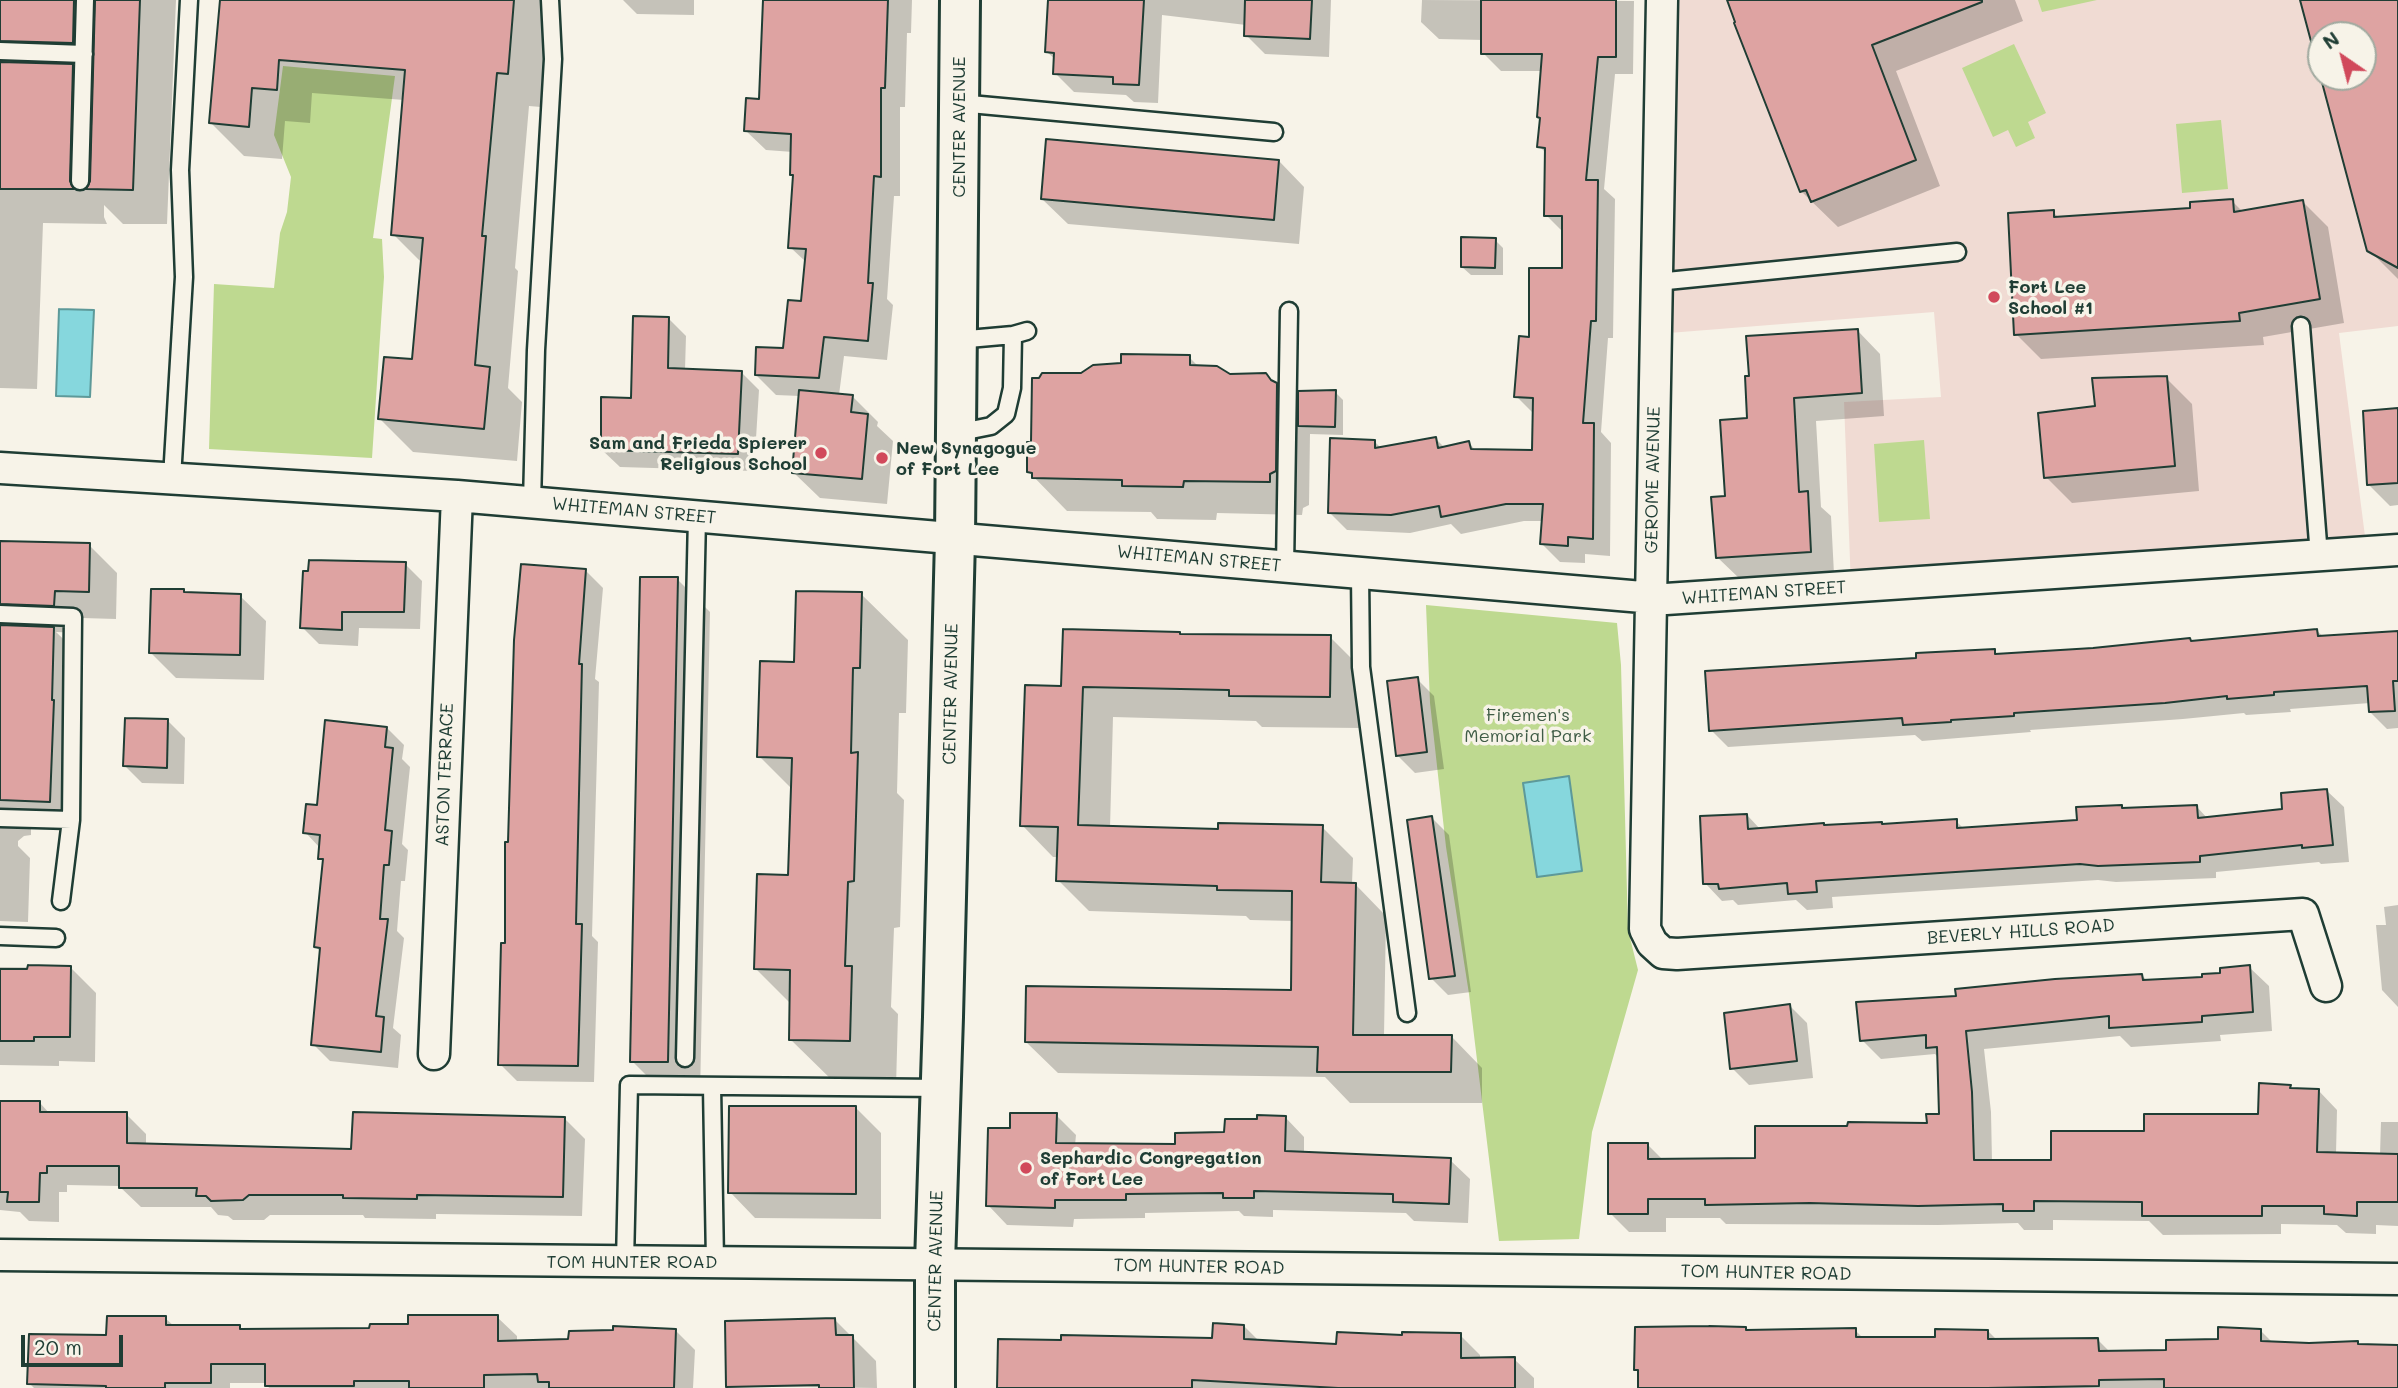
<!DOCTYPE html>
<html>
<head>
<meta charset="utf-8">
<style>
	body { margin:0 }
	#map { position:relative; width:2398px; height:1388px; overflow:hidden; background:#f7f3e8; font-family:Mali,sans-serif }
	canvas { display:block }
	.north { position:absolute; left:2307px; top:21px; width:70px; height:70px; box-sizing:border-box; background:#f7f3e8; border:2px solid #a1aaa0; border-radius:50%; rotate:325deg; font-size:19px; font-weight:700; line-height:28px; text-align:center; color:#1f3d34 }
	.north::after { content:''; display:block; margin:auto; width:24px; height:32px; background:#d1495b; clip-path:polygon(50% 0,100% 100%,50% 72%,0 100%) }
	.scale { position:absolute; left:21px; top:1335px; width:102px; height:32px; box-sizing:border-box; border:4px solid #1f3d34; border-top:0; padding-left:9px; font-size:21px; line-height:24px; white-space:nowrap; color:#1f3d34; -webkit-text-stroke:5px #f7f3e8; paint-order:stroke }
</style>
</head>
<body>
<div id="map">
<canvas width="2398" height="1388"></canvas>
<div class="north">N</div>
<div class="scale">20 m</div>
</div>
<script>
const ctx = document.querySelector('canvas').getContext('2d');
ctx.lineJoin = 'round';
function fill(path, color) { ctx.fillStyle = color; ctx.fill(path, 'evenodd'); }
const poly = rows => new Path2D(rows.map(r => 'M' + r).join(''));
function stroke(path, color, width, dash) { ctx.strokeStyle = color; ctx.lineWidth = width; ctx.lineCap = dash ? 'butt' : 'round'; ctx.setLineDash(dash || []); ctx.stroke(path); }
function drawText(font, color, halo, rows, align = 'center') {
  ctx.font = font + ' Mali,sans-serif'; ctx.lineWidth = 7; ctx.setLineDash([]); ctx.textBaseline = 'middle'; ctx.strokeStyle = halo; ctx.fillStyle = color; for (const [text, x, y, turn = 0] of rows) {
    ctx.save(); ctx.translate(x, y); ctx.rotate((+turn || 0) * Math.PI / 180); ctx.textAlign = isNaN(turn) ? turn : align; if (halo) ctx.strokeText(text, 0, 0); ctx.fillText(text, 0, 0); ctx.restore();
  }
}
fill(poly([
	[1662,0,2398,0,2398,326,2339,333,2367,552,1851,587,1844,402,1941,397,1934,312,1656,334],
	[2321,35,2363,35,2363,77,2321,77]
]), '#f0dbd3');
fill(poly([
	[2038,0,2097,0,2042,12],
	[2014,44,2046,113,2028,122,2035,138,2016,147,2008,130,1993,137,1962,68],
	[283,66,395,76,373,238,382,239,384,277,372,458,209,449,214,284,274,288,280,233,287,212,291,177,274,135],
	[2221,120,2228,189,2182,193,2176,124],
	[1924,440,1930,519,1879,522,1874,444],
	[1426,605,1617,623,1621,665,1628,930,1638,970,1592,1132,1579,1239,1499,1241,1469,994,1446,847,1430,703]
]), '#bed990');
const water = poly([
	[59,309,94,310,90,397,56,396,59,309],
	[1569,776,1582,871,1537,877,1523,783,1569,776]
]);
fill(water, '#86d7dd');
stroke(water, '#5d9999', 2);
fill(poly([
	[0,0,176,0,167,224,123,224,104,205,104,217,107,224,43,223,37,389,0,388],
	[83,77,95,77,95,89],
	[221,0,550,0,541,107,529,106,515,268,518,271,508,388,522,402,517,461,413,452,380,419,414,361,423,264,393,234,404,100,312,93,310,123,285,121,282,159,244,156,211,123],
	[623,0,694,0,694,15,637,14],
	[764,0,912,0,911,33,907,33,905,107,900,107,900,196,894,196,887,299,893,305,887,360,844,356,839,395,852,396,878,422,877,426,893,441,887,504,820,498,794,473,800,396,776,395,756,375,785,349,803,303,807,263,790,247,795,176,793,152,766,150,745,130,761,101],
	[1049,0,1331,0,1329,57,1265,54,1246,35,1246,25,1162,15,1158,103,1134,102,1126,95,1074,92,1055,73,1056,60,1047,52],
	[1422,0,1634,1,1633,74,1615,74,1604,189,1615,199,1613,338,1608,338,1601,432,1611,443,1610,556,1585,554,1585,563,1560,562,1542,544,1544,521,1524,521,1461,534,1451,524,1410,533,1347,530,1329,512,1374,441,1381,448,1435,438,1445,448,1469,443,1476,451,1534,452,1534,414,1516,396,1531,339,1564,270,1564,233,1546,215,1547,154,1539,146,1543,71,1501,71,1483,53,1483,40,1439,39,1421,22],
	[1728,0,2015,0,2023,21,1896,71,1940,186,1838,227,1802,192],
	[2300,0,2398,0,2398,279,2369,250,2321,77,2363,77,2363,35,2321,35,2321,76],
	[1279,161,1304,187,1299,244,1068,224,1042,199],
	[2232,201,2243,212,2303,202,2328,227,2344,323,2263,337,2264,345,2041,359,2016,334,2053,212,2060,219,2192,209],
	[1495,240,1503,248,1503,275,1471,275,1462,267],
	[669,319,686,336,685,370,742,373,759,390,754,471,620,467,602,450,633,400],
	[1857,330,1880,354,1884,416,1816,421,1821,507,1831,516,1834,574,1741,580,1717,557,1727,498,1749,420],
	[1189,357,1199,367,1230,376,1276,384,1300,407,1335,392,1343,400,1343,435,1310,434,1309,505,1303,508,1302,515,1217,513,1216,520,1157,519,1151,512,1067,511,1028,471,1033,444,1082,375],
	[2166,378,2192,404,2199,491,2072,503,2046,477,2097,408],
	[2398,410,2398,505,2390,506,2368,484],
	[0,542,89,545,117,573,116,619,82,618,82,633,56,632,81,656,79,727,81,730,77,829,31,827,31,835,24,836,18,841,18,846,30,858,28,922,0,921],
	[405,564,422,581,420,629,359,628,358,646,319,644,302,627],
	[586,571,603,588,595,679,599,682,592,936,598,942,594,1082,517,1081,500,1064,510,844],
	[677,579,710,612,700,1095,665,1094,632,1061],
	[184,591,187,594,240,596,266,621,264,680,176,678,151,653],
	[861,594,908,640,906,713,899,713,897,793,904,800,900,927,894,928,891,1007,898,1014,896,1087,837,1085,790,1039,791,1004,756,969,790,877,793,790,759,756,796,664],
	[2317,631,2324,637,2398,632,2398,728,2387,729,2370,712,2370,703,2290,709,2291,712,2246,715,2244,713,2183,719,2030,730,2031,732,1922,741,1915,735,1728,747,1711,730,1918,660,1994,651,1998,655,2192,643],
	[1181,635,1330,637,1361,668,1360,728,1262,727,1256,721,1113,717,1110,828,1220,831,1322,827,1353,858,1352,884,1355,884,1386,916,1384,1036,1451,1036,1482,1068,1482,1103,1350,1103,1325,1077,1058,1073,1026,1042,1292,992,1294,921,1250,920,1246,916,1089,911,1058,880,1059,857,1053,857,1022,825,1063,688],
	[1417,679,1434,696,1444,769,1415,773,1398,756],
	[168,721,185,738,184,784,142,783,125,766],
	[387,728,404,745,402,759,410,767,402,844,408,850,405,881,401,881,397,931,404,938,393,1028,401,1035,398,1068,330,1061,313,1044,321,952,315,946,324,862,320,858,321,849,305,832,318,806],
	[2326,790,2344,807,2349,862,2321,864,2319,862,2216,872,2216,878,2116,882,2098,880,1832,897,1833,908,1807,910,1796,900,1738,905,1733,900,1722,901,1705,883,1747,815,1761,830,1956,821,1964,829,2079,822,2121,806,2125,810,2197,807,2208,819,2284,810],
	[1432,818,1449,835,1471,992,1448,995,1431,978],
	[2398,905,2398,1007,2382,990,2376,925,2386,925,2384,907],
	[0,967,71,968,96,993,95,1062,59,1061,59,1066,0,1065],
	[2249,967,2269,986,2272,1031,2220,1035,2221,1041,2131,1047,2120,1036,1984,1049,1991,1112,1992,1161,2052,1162,2146,1133,2260,1115,2290,1086,2293,1090,2318,1090,2337,1110,2336,1154,2380,1155,2381,1122,2398,1122,2398,1226,2376,1225,2376,1234,2346,1233,2337,1225,2281,1224,2281,1234,2163,1235,2149,1221,2053,1220,2053,1230,2024,1230,2018,1223,1938,1225,1726,1224,1720,1218,1666,1218,1666,1232,1629,1232,1610,1213,1647,1144,1664,1161,1757,1160,1928,1125,1941,1115,1939,1058,1935,1054,1881,1059,1862,1040,1958,998,2142,975,2148,982,2204,979],
	[1790,1006,1807,1023,1813,1078,1749,1085,1732,1068],
	[0,1102,40,1103,50,1114,126,1114,146,1134,146,1145,353,1151,565,1119,585,1139,582,1216,436,1214,436,1219,365,1218,363,1215,270,1215,264,1220,233,1220,228,1216,218,1215,211,1207,141,1207,119,1186,67,1185,67,1192,59,1192,59,1222,29,1221,20,1212,0,1210],
	[856,1108,881,1133,881,1219,755,1218,730,1192],
	[1056,1115,1076,1135,1075,1145,1177,1145,1226,1134,1259,1121,1285,1117,1304,1137,1304,1153,1450,1160,1470,1179,1468,1223,1414,1221,1406,1213,1273,1210,1273,1217,1244,1216,1239,1211,1145,1213,1145,1218,1074,1219,1073,1227,1007,1225,988,1205,1011,1130],
	[497,1317,517,1336,517,1342,570,1340,675,1330,695,1350,693,1388,269,1388,266,1383,230,1383,230,1388,34,1388,29,1383,108,1337,165,1318,174,1326,239,1327,243,1331,371,1330],
	[835,1320,876,1361,877,1388,728,1386],
	[1244,1326,1259,1341,1338,1345,1404,1337,1460,1335,1480,1355,1480,1360,1514,1359,1534,1378,1534,1388,999,1388,1214,1340],
	[1745,1329,1748,1331,1855,1330,1864,1339,1936,1339,1988,1331,1997,1340,2098,1340,2110,1352,2168,1352,2260,1330,2273,1343,2357,1343,2360,1346,2398,1347,2398,1388,1639,1388,1640,1373,1636,1369]
]), '#0003');
const building = poly([
	[0,0,74,0,73,43,0,41,0,0],
	[95,0,140,0,133,190,86,189,90,181,95,0],
	[220,0,514,0,508,74,497,73,482,236,486,236,475,365,490,367,484,429,378,419,384,357,412,359,423,238,391,235,405,70,279,60,277,90,252,88,249,127,209,123,220,0],
	[763,0,888,0,885,88,881,88,881,177,874,176,868,283,873,283,868,341,824,337,819,378,755,375,756,347,783,348,788,300,801,301,806,249,788,248,793,175,790,175,791,134,744,131,746,98,759,99,763,0],
	[1048,0,1144,0,1139,85,1113,84,1113,77,1053,74,1054,53,1045,52,1048,0],
	[1245,0,1312,0,1310,39,1244,36,1245,0],
	[1481,0,1616,0,1616,57,1598,57,1586,180,1598,180,1596,321,1591,321,1583,423,1594,423,1593,539,1568,537,1568,546,1540,544,1543,504,1506,504,1441,517,1439,506,1391,515,1328,513,1330,438,1375,440,1375,448,1436,437,1438,448,1469,441,1471,449,1532,450,1533,398,1514,397,1519,336,1529,337,1529,268,1562,268,1562,216,1544,216,1545,148,1537,147,1540,118,1537,117,1542,54,1481,54,1481,0],
	[1727,0,1982,0,1982,2,1872,45,1916,160,1811,202,1806,190,1800,192,1734,23,1735,22,1727,0],
	[2300,0,2398,0,2398,268,2367,251,2300,0],
	[2321,35,2363,35,2363,77,2321,77,2321,35],
	[0,62,73,64,70,181,74,189,0,189,0,62],
	[1046,139,1279,160,1274,220,1041,199,1046,139],
	[2233,199,2234,212,2303,200,2320,299,2239,313,2240,321,2014,335,2008,213,2054,210,2054,217,2190,208,2190,202,2233,199],
	[1461,237,1496,238,1495,268,1461,267,1461,237],
	[633,316,669,317,668,368,742,371,738,454,601,450,601,397,631,398,633,316],
	[1858,329,1862,393,1794,398,1799,492,1808,491,1811,552,1716,558,1711,497,1725,496,1720,420,1747,418,1745,376,1749,376,1746,336,1858,329],
	[1121,354,1190,355,1190,365,1217,366,1230,374,1266,373,1271,380,1277,383,1276,471,1270,474,1270,482,1184,481,1183,487,1122,486,1122,480,1032,478,1032,473,1027,472,1027,442,1031,442,1032,378,1039,378,1042,373,1081,373,1093,365,1121,363,1121,354],
	[2167,376,2175,466,2044,478,2038,413,2095,406,2092,378,2167,376],
	[799,390,853,395,851,412,868,414,862,479,792,473,799,390],
	[1336,390,1335,427,1298,426,1298,391,1336,390],
	[2398,408,2398,483,2367,485,2363,411,2398,408],
	[0,541,90,543,89,592,55,591,54,606,0,604,0,541],
	[309,560,406,562,404,612,342,612,342,630,300,628,303,571,308,571,309,560],
	[521,564,586,569,579,664,582,664,576,924,582,924,578,1066,498,1065,501,943,505,943,505,842,508,842,514,640,521,564],
	[640,577,678,577,668,1062,630,1062,640,577],
	[151,589,184,589,184,592,241,594,240,655,149,653,151,589],
	[796,591,862,592,860,668,853,668,851,753,858,752,854,881,848,882,845,966,852,966,850,1041,789,1040,790,970,754,969,757,874,788,875,792,758,757,757,760,661,794,662,796,591],
	[0,625,54,627,52,700,54,700,50,802,0,800,0,625],
	[1063,629,1180,632,1180,634,1331,635,1330,697,1229,696,1229,690,1083,687,1078,825,1218,829,1218,823,1323,825,1321,882,1356,883,1353,1035,1452,1035,1451,1072,1317,1072,1318,1047,1025,1042,1026,986,1291,990,1292,891,1217,890,1217,886,1056,881,1058,827,1020,826,1025,685,1061,686,1063,629],
	[2317,629,2318,636,2398,631,2398,681,2393,681,2395,711,2369,712,2367,686,2274,692,2274,695,2227,699,2227,696,2165,703,2014,713,2014,716,1951,720,1951,722,1903,725,1902,718,1709,731,1705,671,1916,658,1916,653,1995,649,1995,654,2093,648,2190,638,2191,641,2317,629],
	[1418,677,1427,752,1396,756,1387,681,1418,677],
	[125,718,168,719,167,768,123,766,125,718],
	[325,720,387,727,385,747,393,748,385,830,392,831,389,865,384,865,380,919,388,919,376,1016,384,1017,381,1052,311,1045,320,948,314,947,323,859,318,859,320,835,303,833,306,804,317,805,325,720],
	[2327,789,2333,845,2302,848,2302,845,2200,856,2200,862,2098,866,2080,864,1816,881,1817,892,1788,894,1787,883,1719,889,1718,884,1703,884,1700,816,1747,814,1748,829,1824,823,1824,825,1882,822,1882,824,1957,819,1957,828,2077,820,2076,807,2122,805,2122,808,2197,805,2198,818,2282,809,2281,793,2327,789],
	[1432,816,1455,976,1429,979,1407,820,1432,816],
	[28,965,71,966,70,1037,34,1037,34,1041,0,1041,0,969,27,969,28,965],
	[2250,965,2253,1012,2202,1016,2202,1022,2109,1028,2109,1016,1966,1031,1972,1092,1974,1160,2051,1160,2051,1131,2144,1131,2144,1114,2258,1114,2259,1083,2291,1085,2290,1088,2319,1089,2317,1152,2398,1154,2398,1202,2357,1202,2357,1216,2324,1214,2324,1206,2262,1206,2262,1216,2142,1216,2142,1202,2034,1201,2034,1211,2003,1211,2003,1204,1918,1206,1810,1203,1705,1205,1705,1199,1648,1199,1648,1214,1608,1214,1608,1143,1648,1143,1648,1159,1755,1158,1755,1126,1847,1126,1848,1122,1927,1123,1926,1114,1939,1114,1937,1047,1926,1048,1926,1035,1860,1041,1856,1002,1956,996,1955,989,2055,979,2142,974,2143,980,2202,977,2202,974,2220,973,2220,968,2250,965],
	[1790,1004,1797,1061,1730,1069,1724,1013,1790,1004],
	[0,1101,40,1101,40,1112,127,1112,127,1143,351,1149,353,1112,565,1117,563,1197,417,1195,417,1199,343,1198,343,1195,249,1195,243,1200,211,1201,206,1196,196,1196,197,1188,119,1188,119,1166,47,1166,47,1173,40,1173,39,1202,7,1202,8,1192,0,1192,0,1101],
	[729,1106,856,1106,856,1194,728,1193,729,1106],
	[1010,1113,1057,1113,1056,1143,1175,1144,1175,1133,1224,1132,1225,1119,1257,1119,1257,1115,1286,1116,1285,1151,1451,1158,1449,1204,1393,1202,1393,1194,1254,1191,1254,1198,1223,1198,1223,1193,1126,1194,1126,1200,1055,1200,1055,1208,986,1206,988,1128,1010,1128,1010,1113],
	[408,1315,498,1315,498,1341,568,1339,569,1331,613,1330,613,1326,676,1329,674,1388,549,1388,549,1382,538,1382,537,1374,484,1375,484,1388,409,1388,409,1381,354,1381,354,1386,265,1386,265,1364,211,1364,211,1383,165,1383,165,1388,106,1388,106,1386,27,1384,29,1334,106,1335,107,1316,166,1316,166,1325,240,1325,240,1329,369,1328,370,1324,408,1324,408,1315],
	[835,1318,836,1335,853,1335,854,1388,819,1388,819,1385,726,1387,725,1321,835,1318],
	[1213,1323,1244,1325,1244,1339,1336,1344,1337,1332,1402,1335,1402,1332,1461,1333,1461,1358,1515,1357,1515,1388,1338,1388,1192,1380,1192,1388,997,1388,998,1339,1061,1340,1061,1335,1212,1338,1213,1323],
	[1709,1326,1746,1327,1746,1330,1856,1328,1856,1337,1935,1337,1935,1329,1988,1330,1988,1339,2098,1338,2099,1351,2166,1350,2166,1340,2218,1339,2218,1327,2261,1329,2261,1341,2309,1343,2358,1341,2358,1344,2398,1345,2398,1388,2164,1388,2164,1379,2099,1380,2099,1386,1987,1388,1638,1388,1638,1370,1634,1370,1635,1327,1709,1326]
]);
fill(building, '#dea3a2');
stroke(building, '#1f3d34', 2);
const lane = poly([
	[0,51,84,54],
	[959,103,1274,132],
	[80,181,85,0],
	[1657,282,1957,252],
	[2301,326,2319,556],
	[957,340,1013,335,1027,331],
	[956,433,991,426,1006,414,1012,388,1013,335],
	[172,478,184,277,180,170,189,0],
	[532,502,536,350,553,59,550,0],
	[1285,567,1289,311],
	[1360,573,1361,667,1407,1013],
	[0,614,73,617,71,820,0,818],
	[61,901,71,820],
	[0,936,56,938],
	[685,1058,697,517],
	[712,1086,715,1262],
	[625,1262,629,1085,941,1088]
]);
const street = poly([
	[1662,0,1645,929,1652,943,1663,953,1677,954,2303,914,2326,986],
	[0,468,457,496,1666,599,2398,550],
	[434,1054,457,496],
	[0,1255,2398,1279]
]);
const secondary = poly([
	[935,1388,935,1263,943,1017,955,539,960,0]
]);
stroke(lane, '#1f3d34', 21);
stroke(street, '#1f3d34', 35);
stroke(secondary, '#1f3d34', 44);
stroke(lane, '#f7f3e8', 16);
stroke(street, '#f7f3e8', 30);
stroke(secondary, '#f7f3e8', 38);
for (const [x, y, r, color] of [
	[1994,297,7,"#d1495b"],
	[821,453,7,"#d1495b"],
	[882,458,7,"#d1495b"],
	[1026,1168,7,"#d1495b"]
]) { const dot = new Path2D(); dot.arc(x, y, r, 0, 2 * Math.PI); ctx.fillStyle = color; ctx.fill(dot); stroke(dot, '#f7f3e8', 2.5); }
drawText('18px', '#1f3d34', '#f7f3e8', [
	["CENTER AVENUE",959,127,-90],
	["GEROME AVENUE",1653,480,-89],
	["WHITEMAN STREET",634,511,5],
	["WHITEMAN STREET",1199,559,5],
	["WHITEMAN STREET",1764,593,-4],
	["CENTER AVENUE",951,694,-89],
	["ASTON TERRACE",445,775,-88],
	["BEVERLY HILLS ROAD",2021,932,-4],
	["CENTER AVENUE",936,1261,-89],
	["TOM HUNTER ROAD",632,1262],
	["TOM HUNTER ROAD",1199,1267,1],
	["TOM HUNTER ROAD",1766,1273,1]
]);
drawText('bold 18px', '#1f3d34', '#f7f3e8', [
	["Fort Lee",2008,287],
	["School #1",2008,308],
	["Sam and Frieda Spierer",807,443,"right"],
	["Religious School",807,464,"right"],
	["New Synagogue",896,448],
	["of Fort Lee",896,469],
	["Sephardic Congregation",1040,1158],
	["of Fort Lee",1040,1179]
], 'left');
drawText('18px', '#3f5c46', '#f7f3e8', [
	["Firemen's",1528,715],
	["Memorial Park",1528,736]
]);
</script>
</body>
</html>
